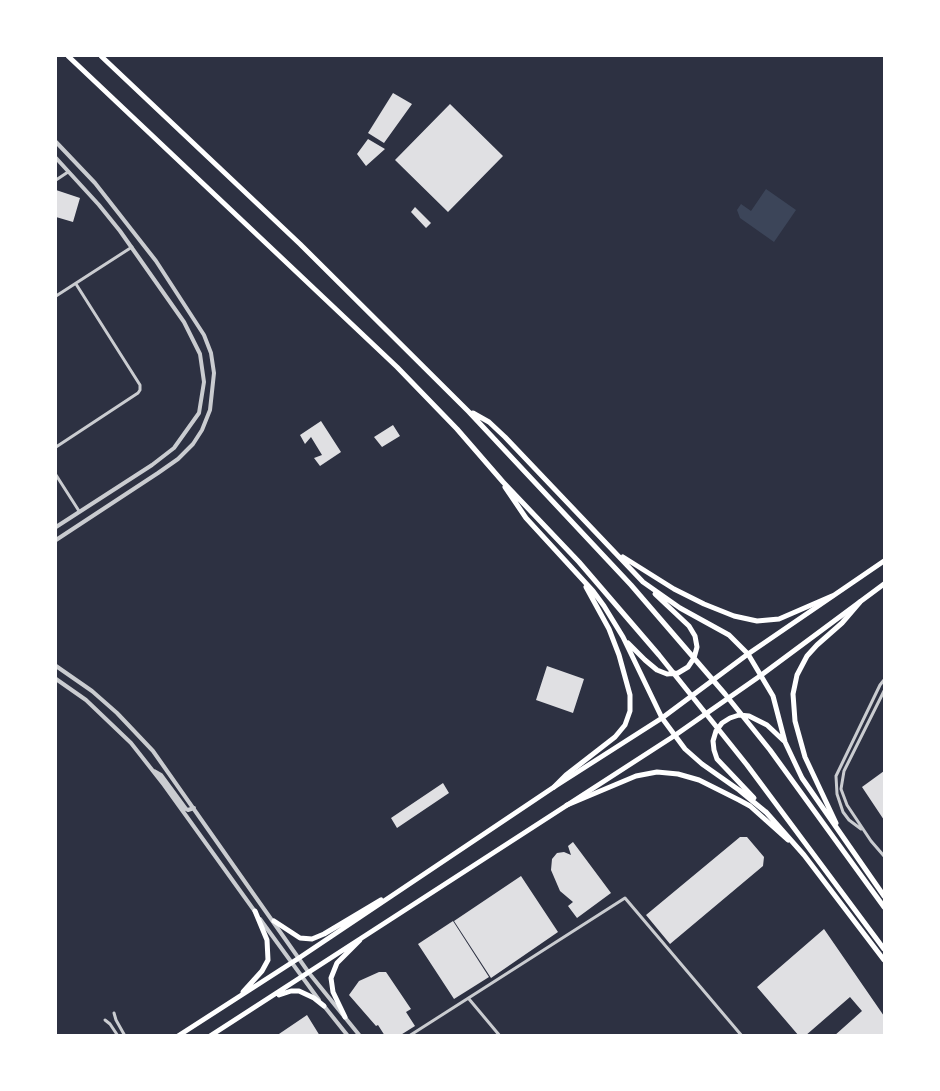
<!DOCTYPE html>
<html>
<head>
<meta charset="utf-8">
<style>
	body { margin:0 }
	#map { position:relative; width:940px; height:1091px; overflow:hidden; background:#2d3142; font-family:Georgia,serif }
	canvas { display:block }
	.frame { position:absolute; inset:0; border:57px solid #fff; pointer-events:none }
</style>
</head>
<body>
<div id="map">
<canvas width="940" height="1091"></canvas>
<div class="frame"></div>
</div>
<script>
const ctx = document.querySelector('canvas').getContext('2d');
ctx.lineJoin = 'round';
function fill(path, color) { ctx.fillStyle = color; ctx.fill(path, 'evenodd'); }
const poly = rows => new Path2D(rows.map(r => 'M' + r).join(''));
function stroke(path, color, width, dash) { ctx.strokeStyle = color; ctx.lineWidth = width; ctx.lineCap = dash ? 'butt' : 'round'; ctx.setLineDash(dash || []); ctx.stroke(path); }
fill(poly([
	[766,189,796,210,774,242,740,218,737,210,741,204,751,211]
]), '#3c4559');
fill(poly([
	[393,93,412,104,384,143,368,133],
	[450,104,503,156,448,212,395,160],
	[368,139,385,149,366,166,357,154],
	[56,190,80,198,73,222,56,217],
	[415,207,431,223,426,228,411,212],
	[321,421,341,452,320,466,314,458,322,455,311,437,305,444,300,435],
	[393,425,400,436,382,447,374,437],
	[547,666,584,679,573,713,536,700],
	[884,771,884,820,862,787],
	[443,783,449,793,397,828,391,818],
	[740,837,747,837,764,857,763,866,670,944,646,915],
	[573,842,611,893,577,918,568,906,573,902,560,891,551,870,552,859,557,853,564,852,571,855,568,846],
	[521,876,558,932,491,978,454,921],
	[453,921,489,977,454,999,418,944],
	[824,929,884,1016,884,1036,834,1036,862,1011,850,997,805,1036,799,1036,757,987],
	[379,972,386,972,411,1009,406,1012,415,1026,399,1036,385,1036,378,1025,376,1026,349,995,359,981],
	[307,1015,320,1036,276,1036]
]), '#e0e0e3');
stroke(poly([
	[56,180,68,172],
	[56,296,132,247],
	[56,447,138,393,140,390,140,385,76,284],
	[56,475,79,511],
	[884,691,844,771,841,789,847,805,871,841,884,856],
	[861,829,849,820,843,812,837,794,836,776,880,685,884,680],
	[469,999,500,1036],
	[114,1013,116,1020,125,1036],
	[105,1020,110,1024,118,1036],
	[409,1036,625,898,742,1036]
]), '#caccd0', 3);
stroke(poly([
	[56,142,95,183,156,261,204,335,211,353,214,373,210,410,202,430,193,444,178,459,158,473,56,540],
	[56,158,99,205,120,231,184,322,200,354,204,382,199,413,174,448,152,465,56,527],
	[56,666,92,691,117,713,153,751,309,973,360,1036],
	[56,679,86,700,131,743,164,785,256,913],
	[154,771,161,775,186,809,188,810,194,808],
	[260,919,319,1000],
	[324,1006,348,1036]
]), '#caccd0', 4);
stroke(poly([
	[274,921,300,938,312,939,324,934,381,900],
	[243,992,262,971,268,960,267,940,255,911],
	[279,995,291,991,299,991,314,998,324,1006],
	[345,1017,333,992,331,978,337,963,360,940],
	[178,1036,299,958,554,787,662,718,748,654,884,561],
	[210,1036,674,736,760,676,884,584]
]), '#fff', 5);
stroke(poly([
	[68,56,397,367,457,429,503,482,579,562,659,655,747,765,884,949],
	[101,56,300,244,469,412,631,585,725,694,770,750,884,907],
	[473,413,489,422,505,437,643,582,680,608,729,635,748,654,773,696,785,742,802,778,884,896],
	[505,487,526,518,593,591,604,606,623,637,662,718,685,749,702,764,739,790,767,813],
	[623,557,674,589,704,604,734,616,757,621,779,619,832,596],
	[628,643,645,660,657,670,667,674,678,673,688,667,694,658,697,647,695,636,689,626,655,594],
	[554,787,566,775,615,737,625,725,630,711,630,695,619,655,609,629,586,587],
	[754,798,717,759,714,750,713,741,716,731,722,723,730,718,739,715,749,716,767,725,784,741],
	[567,805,636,776,657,772,678,774,699,780,739,800,750,806,788,840],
	[766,812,804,855,884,960],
	[836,823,805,757,795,721,793,694,797,675,807,656,817,645,842,623,860,602]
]), '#fff', 5);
</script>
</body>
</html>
